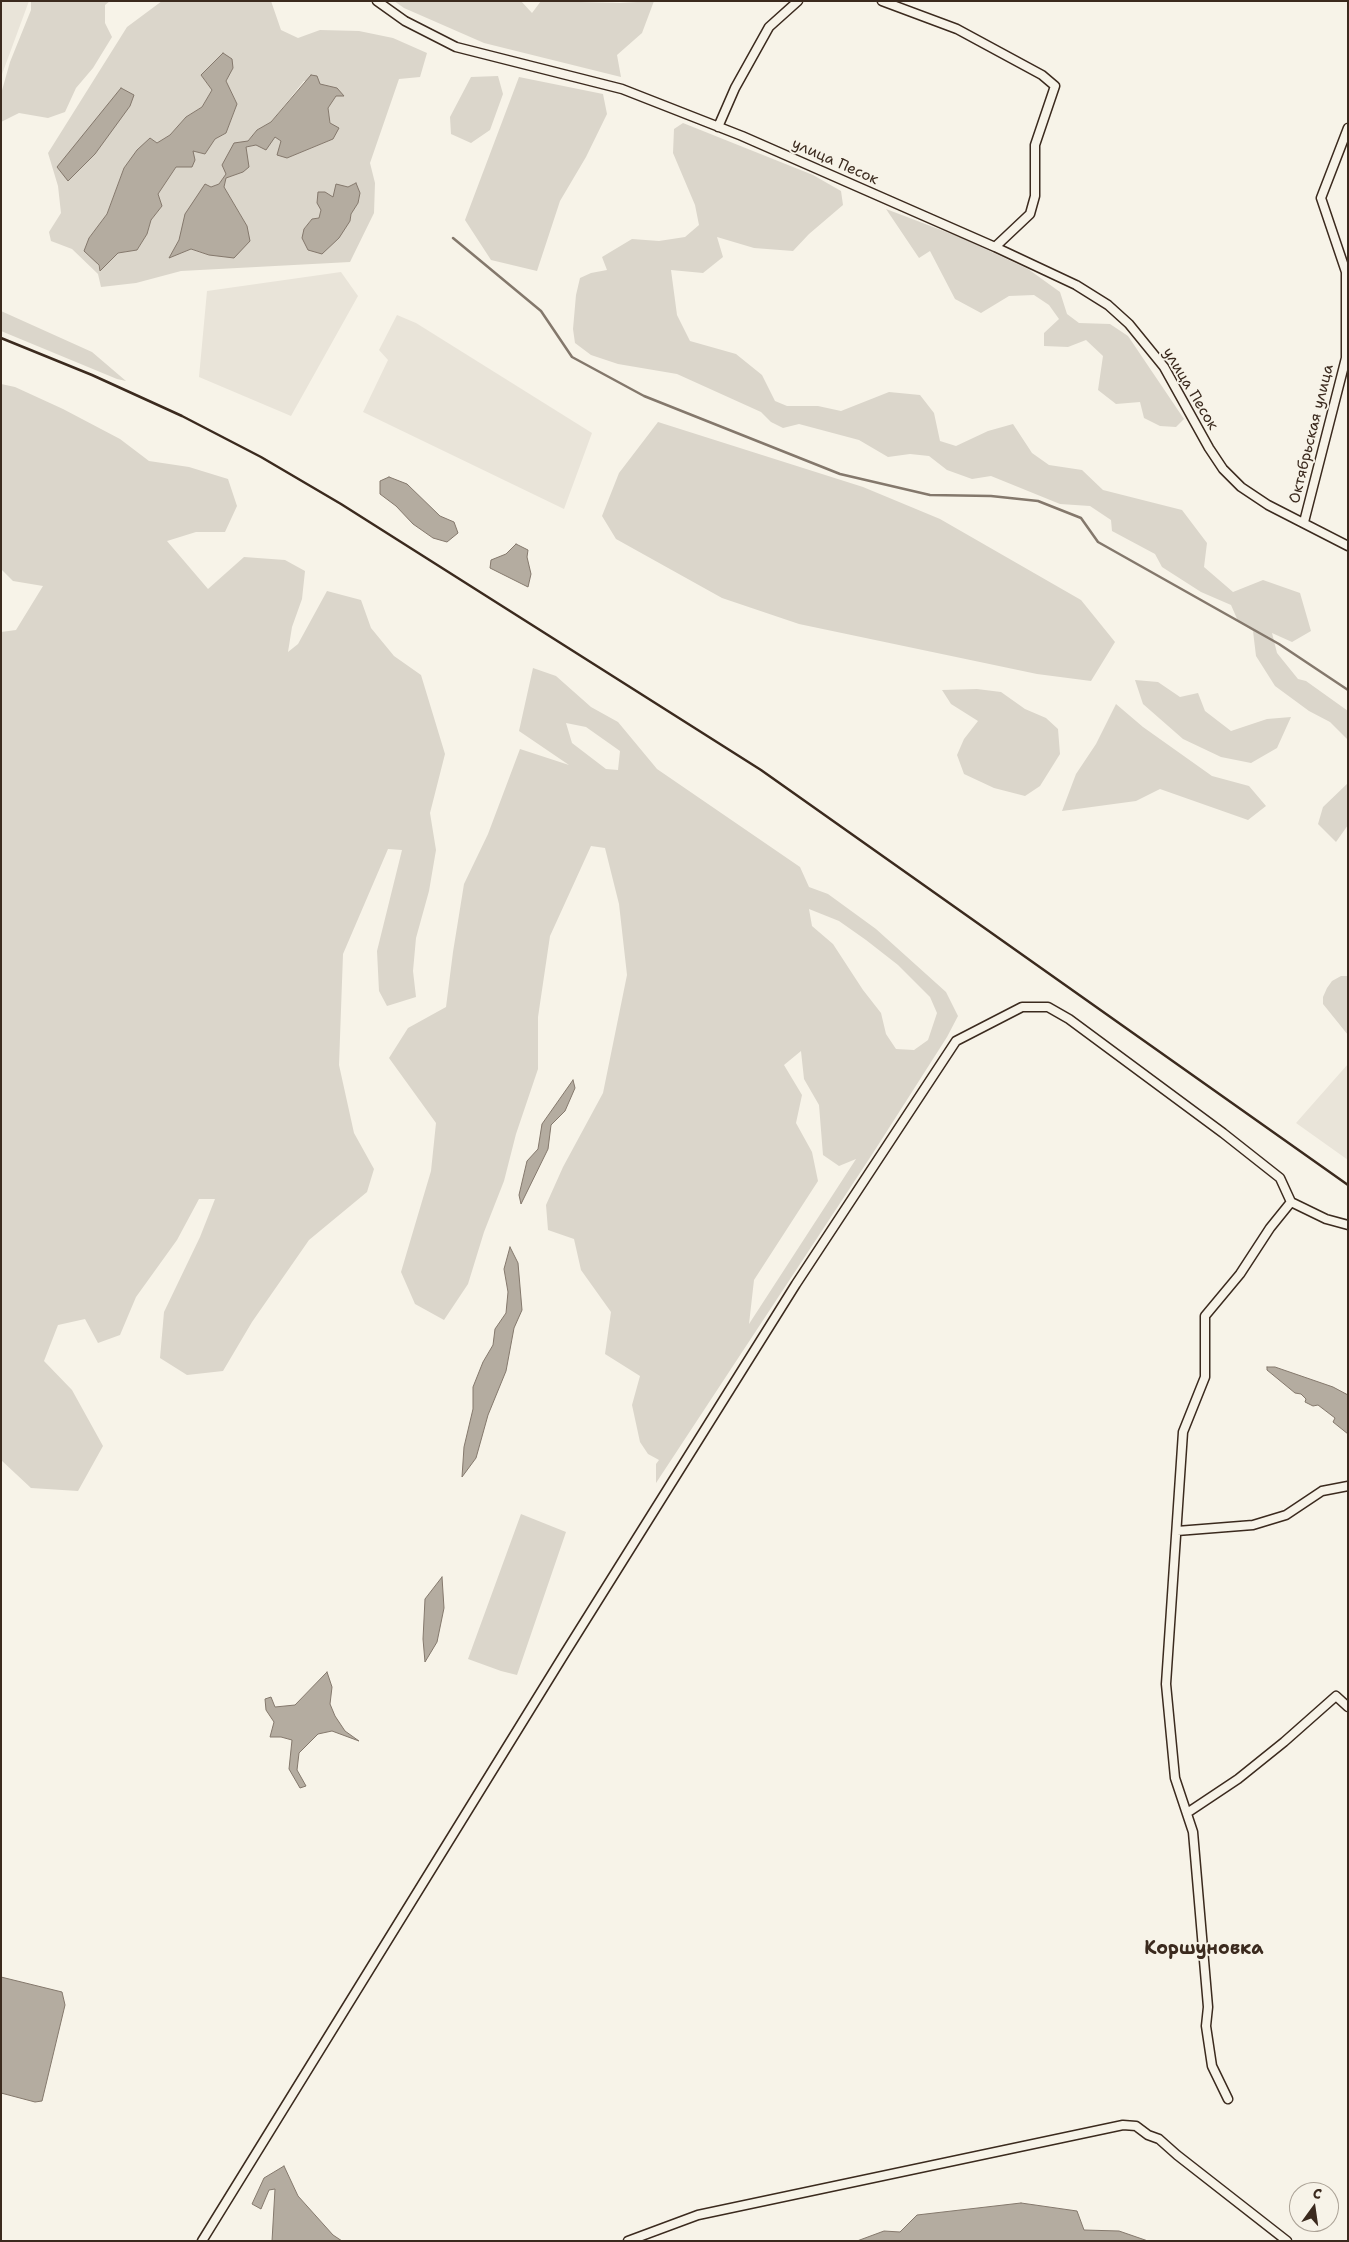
<!DOCTYPE html>
<html>
<head>
<meta charset="utf-8">
<style>
	body { margin:0 }
	#map { position:relative; width:1349px; height:2242px; overflow:hidden; background:#f7f3e8; font-family:"Shantell Sans",sans-serif }
	canvas { display:block }
	.frame { position:absolute; inset:0; border:2px solid #3b2a1e; pointer-events:none }
	.north { position:absolute; left:1289px; top:2182px; width:50px; height:50px; box-sizing:border-box; background:#f7f3e8; border:1px solid #aca397; border-radius:50%; rotate:14deg; font-size:14px; font-weight:700; line-height:20px; text-align:center; color:#3b2a1e }
	.north::after { content:''; display:block; margin:auto; width:18px; height:22px; background:#3b2a1e; clip-path:polygon(50% 0,100% 100%,50% 72%,0 100%) }
</style>
</head>
<body>
<div id="map">
<canvas width="1349" height="2242"></canvas>
<div class="frame"></div>
<div class="north">С</div>
</div>
<script>
const ctx = document.querySelector('canvas').getContext('2d');
ctx.lineJoin = 'round';
function fill(path, color) { ctx.fillStyle = color; ctx.fill(path, 'evenodd'); }
const poly = rows => new Path2D(rows.map(r => 'M' + r).join(''));
function stroke(path, color, width, dash) { ctx.strokeStyle = color; ctx.lineWidth = width; ctx.lineCap = dash ? 'butt' : 'round'; ctx.setLineDash(dash || []); ctx.stroke(path); }
function drawText(font, color, halo, rows, align = 'center') {
  ctx.font = font + ' "Shantell Sans",sans-serif'; ctx.lineWidth = 4; ctx.setLineDash([]); ctx.textBaseline = 'middle'; ctx.strokeStyle = halo; ctx.fillStyle = color; for (const [text, x, y, turn = 0] of rows) {
    ctx.save(); ctx.translate(x, y); ctx.rotate((+turn || 0) * Math.PI / 180); ctx.textAlign = isNaN(turn) ? turn : align; if (halo) ctx.strokeText(text, 0, 0); ctx.fillText(text, 0, 0); ctx.restore();
  }
}
fill(poly([
	[1,1,29,1,1,77],
	[341,272,358,296,291,416,199,377,207,291],
	[397,315,416,323,592,433,564,509,363,412,388,360,379,350],
	[1348,1064,1348,1160,1296,1123]
]), '#e9e4d9');
fill(poly([
	[31,1,110,1,105,5,105,23,112,37,93,68,76,88,65,112,48,118,19,113,1,122,1,94,10,62,31,10],
	[162,1,271,1,281,30,298,38,320,30,359,31,393,38,427,53,420,77,399,79,370,163,375,183,374,213,350,262,181,271,136,283,101,287,98,274,72,249,51,241,49,232,61,213,58,186,48,153,127,27],
	[223,53,233,68,226,81,237,104,226,133,215,139,205,154,193,151,176,167,158,194,162,206,151,220,147,234,137,250,118,253,100,271,89,238,107,214,124,168,150,138,157,143,170,135,186,117,202,107,212,90,201,75],
	[304,81,337,88,336,96,328,108,333,139,287,158,281,141,274,136,256,145,245,147,243,172,226,178,224,187,247,226,209,255,190,249,169,258,211,187,219,184,248,141,257,130,271,122],
	[356,183,360,193,358,203,351,214,350,221,304,229,312,219,319,218,321,210,333,198,339,186,348,187],
	[394,1,521,1,532,13,541,1,620,3,654,1,642,33,617,55,621,77,484,43,404,8],
	[498,76,503,94,490,130,471,143,451,134,450,117,471,77],
	[519,77,603,94,607,114,586,157,560,201,537,271,491,260,465,220],
	[683,123,813,175,841,191,843,205,809,234,793,251,754,248,717,237,723,257,703,273,671,270,677,315,690,341,736,354,762,375,775,401,787,406,818,406,841,411,889,392,920,395,934,413,940,441,956,446,988,431,1013,424,1032,453,1049,465,1082,470,1103,490,1182,510,1207,543,1204,567,1233,592,1263,580,1300,593,1311,631,1292,642,1272,633,1277,653,1298,679,1306,681,1348,711,1348,740,1330,722,1309,711,1275,686,1256,656,1253,631,1238,621,1231,605,1201,592,1162,567,1155,554,1112,531,1111,520,1090,506,1060,504,991,476,972,479,947,470,929,456,910,454,888,457,859,440,799,424,783,428,771,422,761,412,677,374,618,364,591,355,575,343,573,329,576,295,580,278,591,273,607,270,602,257,632,239,659,241,685,237,699,225,695,205,673,153,674,129],
	[886,209,962,238,1028,269,1060,292,1067,314,1079,323,1110,324,1128,336,1184,419,1176,427,1160,426,1144,418,1140,402,1116,404,1098,390,1103,356,1086,340,1068,347,1044,346,1044,333,1059,319,1049,305,1034,295,1009,296,981,313,955,299,930,251,919,258],
	[1,311,92,352,126,381,117,379,1,331],
	[1,384,15,387,63,409,120,439,149,461,189,467,228,479,237,506,225,532,196,532,167,541,208,589,244,557,285,560,305,571,302,599,292,627,288,652,298,644,327,591,361,600,371,628,394,656,421,675,445,754,430,813,436,850,429,891,416,938,413,971,416,997,387,1006,379,991,377,951,402,850,388,849,343,954,339,1065,354,1133,374,1169,367,1192,309,1240,252,1322,223,1371,187,1375,160,1358,164,1312,200,1237,215,1199,199,1199,177,1240,136,1297,120,1335,98,1343,85,1319,58,1325,44,1361,72,1390,103,1446,78,1491,31,1488,1,1460,1,632,16,630,43,586,13,581,1,569],
	[658,422,863,487,940,519,1081,600,1115,642,1091,681,1037,674,799,624,722,598,616,539,602,516,619,473],
	[533,668,556,676,591,707,618,722,657,769,800,867,809,887,828,894,876,929,946,992,958,1016,947,1037,873,1153,656,1483,656,1464,659,1460,648,1454,640,1442,632,1405,640,1376,605,1354,611,1312,581,1270,574,1239,548,1230,546,1205,563,1167,603,1093,627,975,619,904,605,848,591,846,550,936,538,1017,538,1069,516,1134,504,1181,484,1232,468,1284,444,1320,415,1304,401,1272,431,1171,436,1123,389,1058,408,1028,446,1007,453,952,464,884,488,834,520,749,569,765,519,731],
	[566,723,586,727,620,751,618,770,606,769,572,743],
	[809,909,839,921,866,940,898,965,930,997,937,1013,928,1040,914,1050,896,1049,886,1034,881,1013,863,990,833,944,812,926],
	[801,1051,804,1079,819,1105,823,1155,839,1166,856,1159,749,1324,754,1280,818,1181,812,1152,796,1123,802,1095,784,1065],
	[1135,680,1158,682,1180,697,1198,693,1205,711,1231,731,1267,719,1291,717,1277,748,1251,763,1221,757,1183,739,1143,704],
	[977,689,1001,692,1025,709,1046,718,1058,729,1060,754,1040,786,1025,796,994,788,964,774,957,755,964,739,978,721,951,704,942,690],
	[1116,704,1143,727,1212,776,1249,786,1266,806,1248,820,1160,789,1136,801,1062,811,1076,774,1096,744],
	[1348,783,1348,825,1336,842,1318,824,1323,807],
	[1341,976,1348,976,1348,1035,1323,1004,1323,997,1327,988,1332,981],
	[521,1514,566,1532,517,1675,501,1671,468,1659]
]), '#dbd6cb');
const water = poly([
	[223,53,232,59,233,68,226,81,237,104,226,133,215,139,205,154,193,151,195,160,192,167,176,167,158,194,162,206,151,220,147,234,137,250,118,253,100,271,99,265,84,251,89,238,107,214,124,168,137,150,150,138,157,143,170,135,186,117,202,107,212,90,201,75,223,53],
	[311,75,317,76,320,84,337,88,344,96,336,96,328,108,330,123,339,128,333,139,287,158,277,155,281,141,275,137,266,150,256,145,246,147,249,167,243,172,226,178,224,187,247,226,250,241,234,258,209,255,191,249,169,258,179,240,185,214,205,184,211,187,219,184,226,174,222,165,234,143,248,141,257,130,271,122,311,75],
	[121,88,134,95,130,106,95,154,68,181,57,167,121,88],
	[356,183,360,193,358,203,351,214,350,221,339,238,322,254,308,250,302,238,304,229,312,219,319,218,321,210,317,203,318,192,325,192,333,197,336,184,348,187,356,183],
	[389,477,407,484,440,516,454,522,458,533,447,542,433,538,413,524,396,506,380,494,380,481,389,477],
	[516,544,528,550,527,557,531,574,528,587,490,568,491,560,506,554,516,544],
	[573,1080,575,1088,565,1111,551,1125,548,1149,521,1204,519,1195,527,1161,538,1149,542,1124,573,1080],
	[510,1247,518,1263,522,1310,514,1328,506,1371,488,1415,476,1458,462,1477,464,1447,473,1409,473,1387,483,1362,493,1345,495,1329,506,1313,508,1292,504,1269,510,1247],
	[1267,1367,1275,1367,1333,1387,1348,1395,1348,1434,1333,1422,1335,1418,1318,1405,1313,1406,1305,1402,1306,1399,1301,1394,1295,1393,1267,1370,1267,1367],
	[442,1577,444,1608,437,1642,425,1662,423,1639,425,1599,442,1577],
	[327,1672,332,1687,330,1704,335,1716,345,1731,359,1741,332,1731,318,1734,299,1753,297,1770,306,1786,300,1788,289,1769,292,1740,281,1737,270,1737,274,1722,266,1710,265,1699,271,1697,275,1707,295,1705,327,1672],
	[1,1977,62,1992,65,2005,42,2101,35,2102,1,2093,1,1977],
	[284,2166,298,2196,333,2235,342,2241,272,2241,275,2189,269,2190,261,2209,252,2204,264,2178,284,2166],
	[1021,2203,1077,2211,1084,2230,1119,2231,1148,2241,857,2241,884,2231,900,2232,917,2215,1021,2203]
]);
fill(water, '#b4aca0');
stroke(water, '#84786c', 1);
stroke(poly([
	[453,238,541,311,572,357,644,396,840,474,930,495,991,496,1038,501,1081,518,1098,542,1279,644,1348,690]
]), '#84786c', 2.5);
const street = poly([
	[377,1,405,21,456,47,622,89,742,136,995,247,1076,285,1108,305,1129,324,1164,367,1209,448,1223,469,1241,487,1268,505,1348,546],
	[882,1,957,29,1042,75,1055,86,1035,145,1035,196,1030,214,995,247],
	[718,127,735,88,769,27,798,1],
	[1346,357,1346,272,1321,198,1348,128],
	[1304,522,1347,354],
	[1177,1531,1253,1525,1286,1515,1322,1491,1348,1486],
	[1187,1813,1238,1779,1284,1742,1336,1696,1348,1707],
	[1228,2099,1212,2066,1206,2026,1208,2007,1193,1832,1175,1778,1166,1684,1183,1432,1205,1377,1205,1316,1240,1274,1270,1228,1291,1202],
	[202,2241,565,1653,796,1284,956,1041,1022,1007,1048,1007,1069,1019,1223,1133,1280,1178,1291,1202,1326,1219,1348,1225],
	[628,2241,698,2215,1123,2125,1136,2126,1148,2135,1159,2139,1177,2155,1287,2241]
]);
stroke(street, '#3b2a1e', 11);
stroke(street, '#f7f3e8', 8);
stroke(poly([
	[1,338,92,375,182,416,261,457,341,504,761,770,1348,1185]
]), '#3b2a1e', 2.5);
drawText('15px', '#3b2a1e', '#f7f3e8', [
	["улица Песок",835,162,24],
	["улица Песок",1190,389,59],
	["Октябрьская улица",1312,434,-76]
]);
drawText('bold 18px', '#3b2a1e', '#f7f3e8', [
	["Коршуновка",1204,1949]
]);
</script>
</body>
</html>
